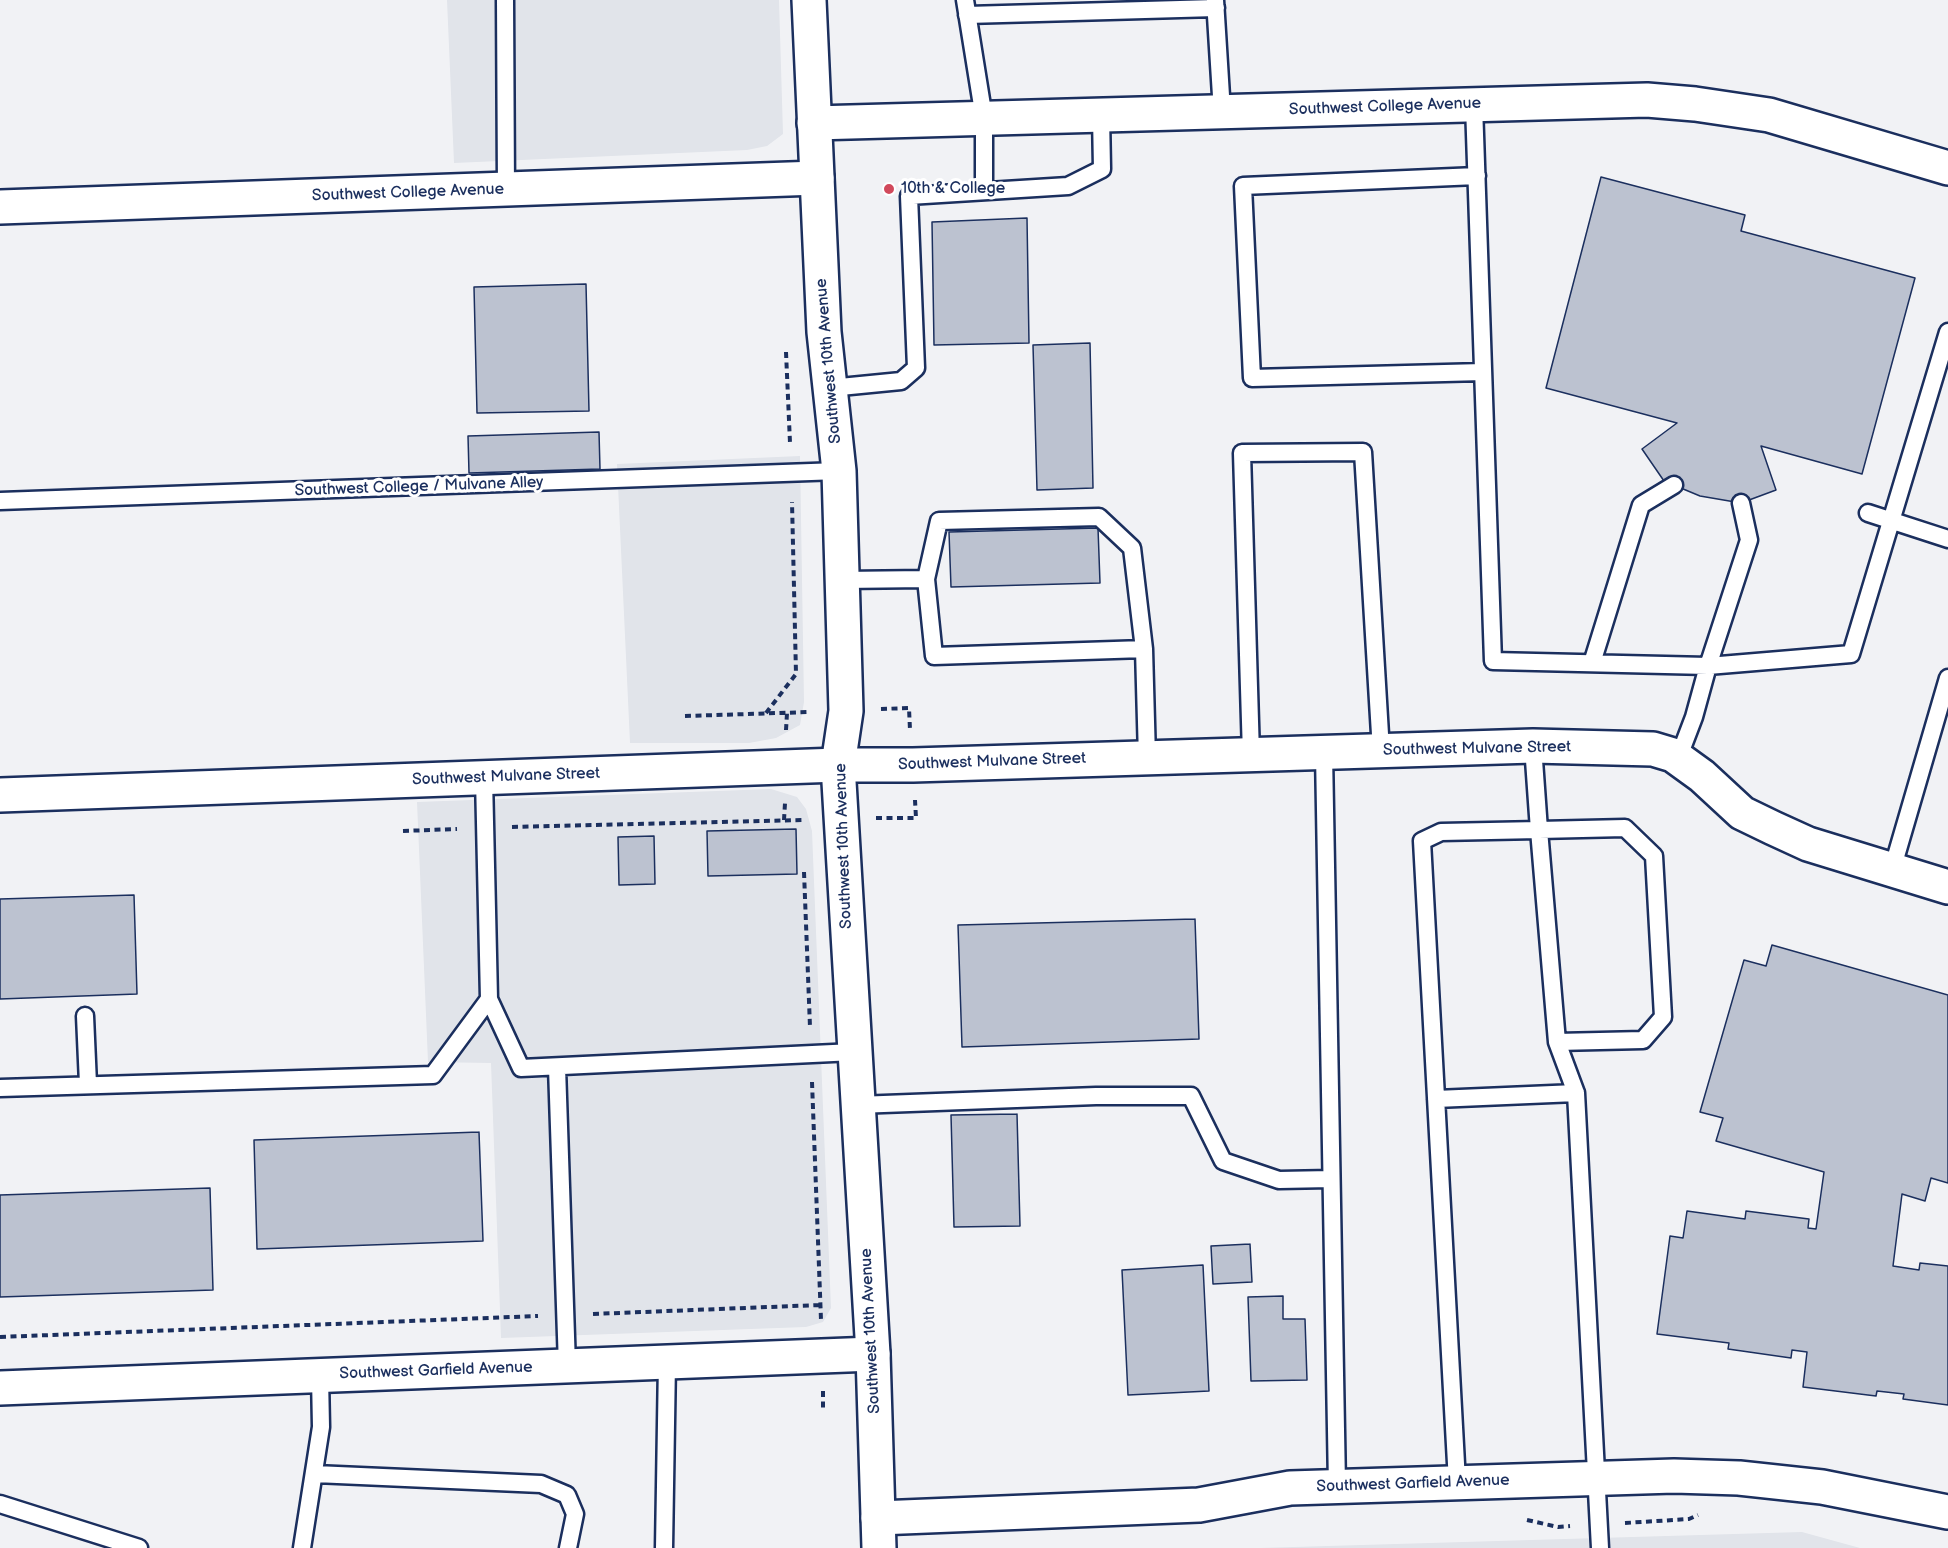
<!DOCTYPE html>
<html>
<head>
<meta charset="utf-8">
<style>
	body { margin:0 }
	canvas { display:block; background:#f1f2f5 }
</style>
</head>
<body>
<canvas width="1948" height="1548"></canvas>
<script>
const ctx = document.querySelector('canvas').getContext('2d');
ctx.lineJoin = 'round';
function fill(path, color) { ctx.fillStyle = color; ctx.fill(path, 'evenodd'); }
const poly = rows => new Path2D(rows.map(r => 'M' + r).join(''));
function stroke(path, color, width, dash) { ctx.strokeStyle = color; ctx.lineWidth = width; ctx.lineCap = dash ? 'butt' : 'round'; ctx.setLineDash(dash || []); ctx.stroke(path); }
function drawText(font, color, halo, rows, align = 'center') {
  ctx.font = font + ' "Balsamiq Sans",sans-serif'; ctx.lineWidth = 6; ctx.setLineDash([]); ctx.textBaseline = 'middle'; ctx.strokeStyle = halo; ctx.fillStyle = color; for (const [text, x, y, turn = 0] of rows) {
    ctx.save(); ctx.translate(x, y); ctx.rotate((+turn || 0) * Math.PI / 180); ctx.textAlign = isNaN(turn) ? turn : align; if (halo) ctx.strokeText(text, 0, 0); ctx.fillText(text, 0, 0); ctx.restore();
  }
}
fill(poly([
	[447,0,779,0,783,134,767,146,747,150,454,163],
	[800,456,804,702,800,725,776,738,749,743,630,743,617,464],
	[771,789,797,797,806,809,812,831,831,1308,823,1322,806,1327,501,1338,491,1063,428,1062,417,802],
	[1802,1532,1860,1548,1260,1548]
]), '#e1e4ea');
const building = poly([
	[1601,177,1745,215,1741,231,1915,278,1862,474,1761,446,1776,490,1741,503,1700,496,1664,481,1642,449,1677,423,1546,388,1601,177],
	[1027,218,1029,343,934,345,932,222,1027,218],
	[586,284,589,411,477,413,474,287,586,284],
	[1090,343,1093,488,1037,490,1033,345,1090,343],
	[599,432,600,469,469,473,468,436,599,432],
	[1098,528,1100,583,951,587,949,532,1098,528],
	[796,829,797,874,708,876,707,831,796,829],
	[654,836,655,884,619,885,618,837,654,836],
	[134,895,137,994,0,999,0,899,134,895],
	[1195,919,1199,1039,962,1047,958,925,1195,919],
	[1772,945,1948,995,1948,1183,1931,1178,1925,1201,1902,1194,1893,1266,1919,1270,1920,1263,1948,1266,1948,1405,1903,1399,1904,1394,1877,1391,1876,1396,1803,1387,1807,1352,1792,1350,1791,1358,1728,1349,1729,1343,1657,1334,1670,1236,1683,1238,1687,1211,1745,1219,1746,1211,1809,1219,1808,1228,1816,1229,1824,1172,1716,1141,1723,1118,1700,1112,1744,960,1766,966,1772,945],
	[1017,1114,1020,1226,954,1227,951,1115,1017,1114],
	[479,1132,483,1241,257,1249,254,1140,479,1132],
	[210,1188,213,1290,0,1297,0,1195,210,1188],
	[1250,1244,1252,1282,1213,1284,1211,1246,1250,1244],
	[1203,1265,1209,1391,1128,1395,1122,1270,1203,1265],
	[1283,1296,1283,1319,1305,1319,1307,1380,1251,1381,1248,1297,1283,1296]
]);
fill(building, '#bcc2d0');
stroke(building, '#1b2f5e', 1.5);
const service = poly([
	[505,0,506,189],
	[965,0,984,118,984,191],
	[1215,0,1222,112],
	[967,15,1216,8],
	[1474,105,1493,661,1708,666,1694,717,1678,759],
	[1477,176,1243,186,1252,378,1483,372],
	[830,388,901,381,916,368,909,196,1068,186,1102,169,1101,115],
	[0,501,839,471],
	[1741,503,1749,540,1708,666,1851,654,1948,332],
	[1868,513,1948,539],
	[842,580,926,579],
	[1144,649,1132,548,1099,517,939,521,926,579,934,656,1144,649,1147,758],
	[1592,663,1641,505,1674,485],
	[1533,746,1539,830,1625,828,1654,856,1663,1017,1643,1040,1557,1042],
	[1324,753,1337,1486],
	[1251,755,1242,453,1363,452,1381,751],
	[484,778,489,999,521,1068,854,1052],
	[1892,870,1948,678],
	[85,1016,88,1084],
	[557,1067,567,1366],
	[0,1088,433,1075,489,999],
	[1436,1099,1576,1093],
	[857,1105,1096,1096,1191,1096,1223,1161,1279,1180,1331,1179],
	[315,1474,541,1484,567,1495,575,1514,568,1548],
	[1457,1482,1422,841,1441,832,1539,830,1557,1042,1576,1093,1600,1548],
	[0,1504,139,1548],
	[302,1548,321,1427,320,1376],
	[664,1548,667,1361]
]);
const minor = poly([
	[814,123,1647,100,1695,104,1769,115,1948,168],
	[0,207,817,178],
	[0,795,838,765,913,765,1533,746,1653,749,1673,755,1702,776,1742,813,1773,828,1808,844,1948,887],
	[0,1388,873,1354],
	[878,1518,1199,1505,1290,1488,1674,1476,1739,1478,1822,1487,1948,1512]
]);
const secondary = poly([
	[809,0,824,332,839,471,846,711,838,765,873,1354,879,1548]
]);
stroke(service, '#1b2f5e', 21);
stroke(minor, '#1b2f5e', 38);
stroke(secondary, '#1b2f5e', 38);
stroke(poly([
	[786,352,790,443],
	[881,709,909,708,910,730],
	[766,713,796,674,792,502],
	[685,716,810,712],
	[786,730,787,713],
	[876,818,916,818,915,800],
	[784,820,785,803],
	[512,827,803,820],
	[403,831,457,829],
	[804,872,810,1027],
	[812,1082,821,1320],
	[593,1314,820,1305],
	[0,1337,538,1316],
	[823,1391,823,1408],
	[1527,1520,1558,1527,1570,1526],
	[1625,1523,1689,1519,1698,1515]
]), '#1b2f5e', 4, [6, 4.5]);
stroke(service, '#fff', 16);
stroke(minor, '#fff', 33);
stroke(secondary, '#fff', 33);
for (const [x, y, r, color] of [
	[889,189,6,"#d1495b"]
]) { const dot = new Path2D(); dot.arc(x, y, r, 0, 2 * Math.PI); ctx.fillStyle = color; ctx.fill(dot); stroke(dot, '#fff', 2); }
drawText('16px', '#1b2f5e', '#fff', [
	["Southwest College Avenue",1385,107,-2],
	["Southwest College Avenue",408,193,-2],
	["Southwest 10th Avenue",829,361,-95],
	["Southwest College / Mulvane Alley",419,487,-2],
	["Southwest Mulvane Street",1477,749,-1],
	["Southwest Mulvane Street",992,762,-2],
	["Southwest Mulvane Street",506,777,-2],
	["Southwest 10th Avenue",844,846,-92],
	["Southwest 10th Avenue",871,1331,-93],
	["Southwest Garfield Avenue",436,1371,-2],
	["Southwest Garfield Avenue",1413,1484,-2]
]);
drawText('16px', '#1b2f5e', '#fff', [
	["10th & College",901,189]
], 'left');
</script>
</body>
</html>
